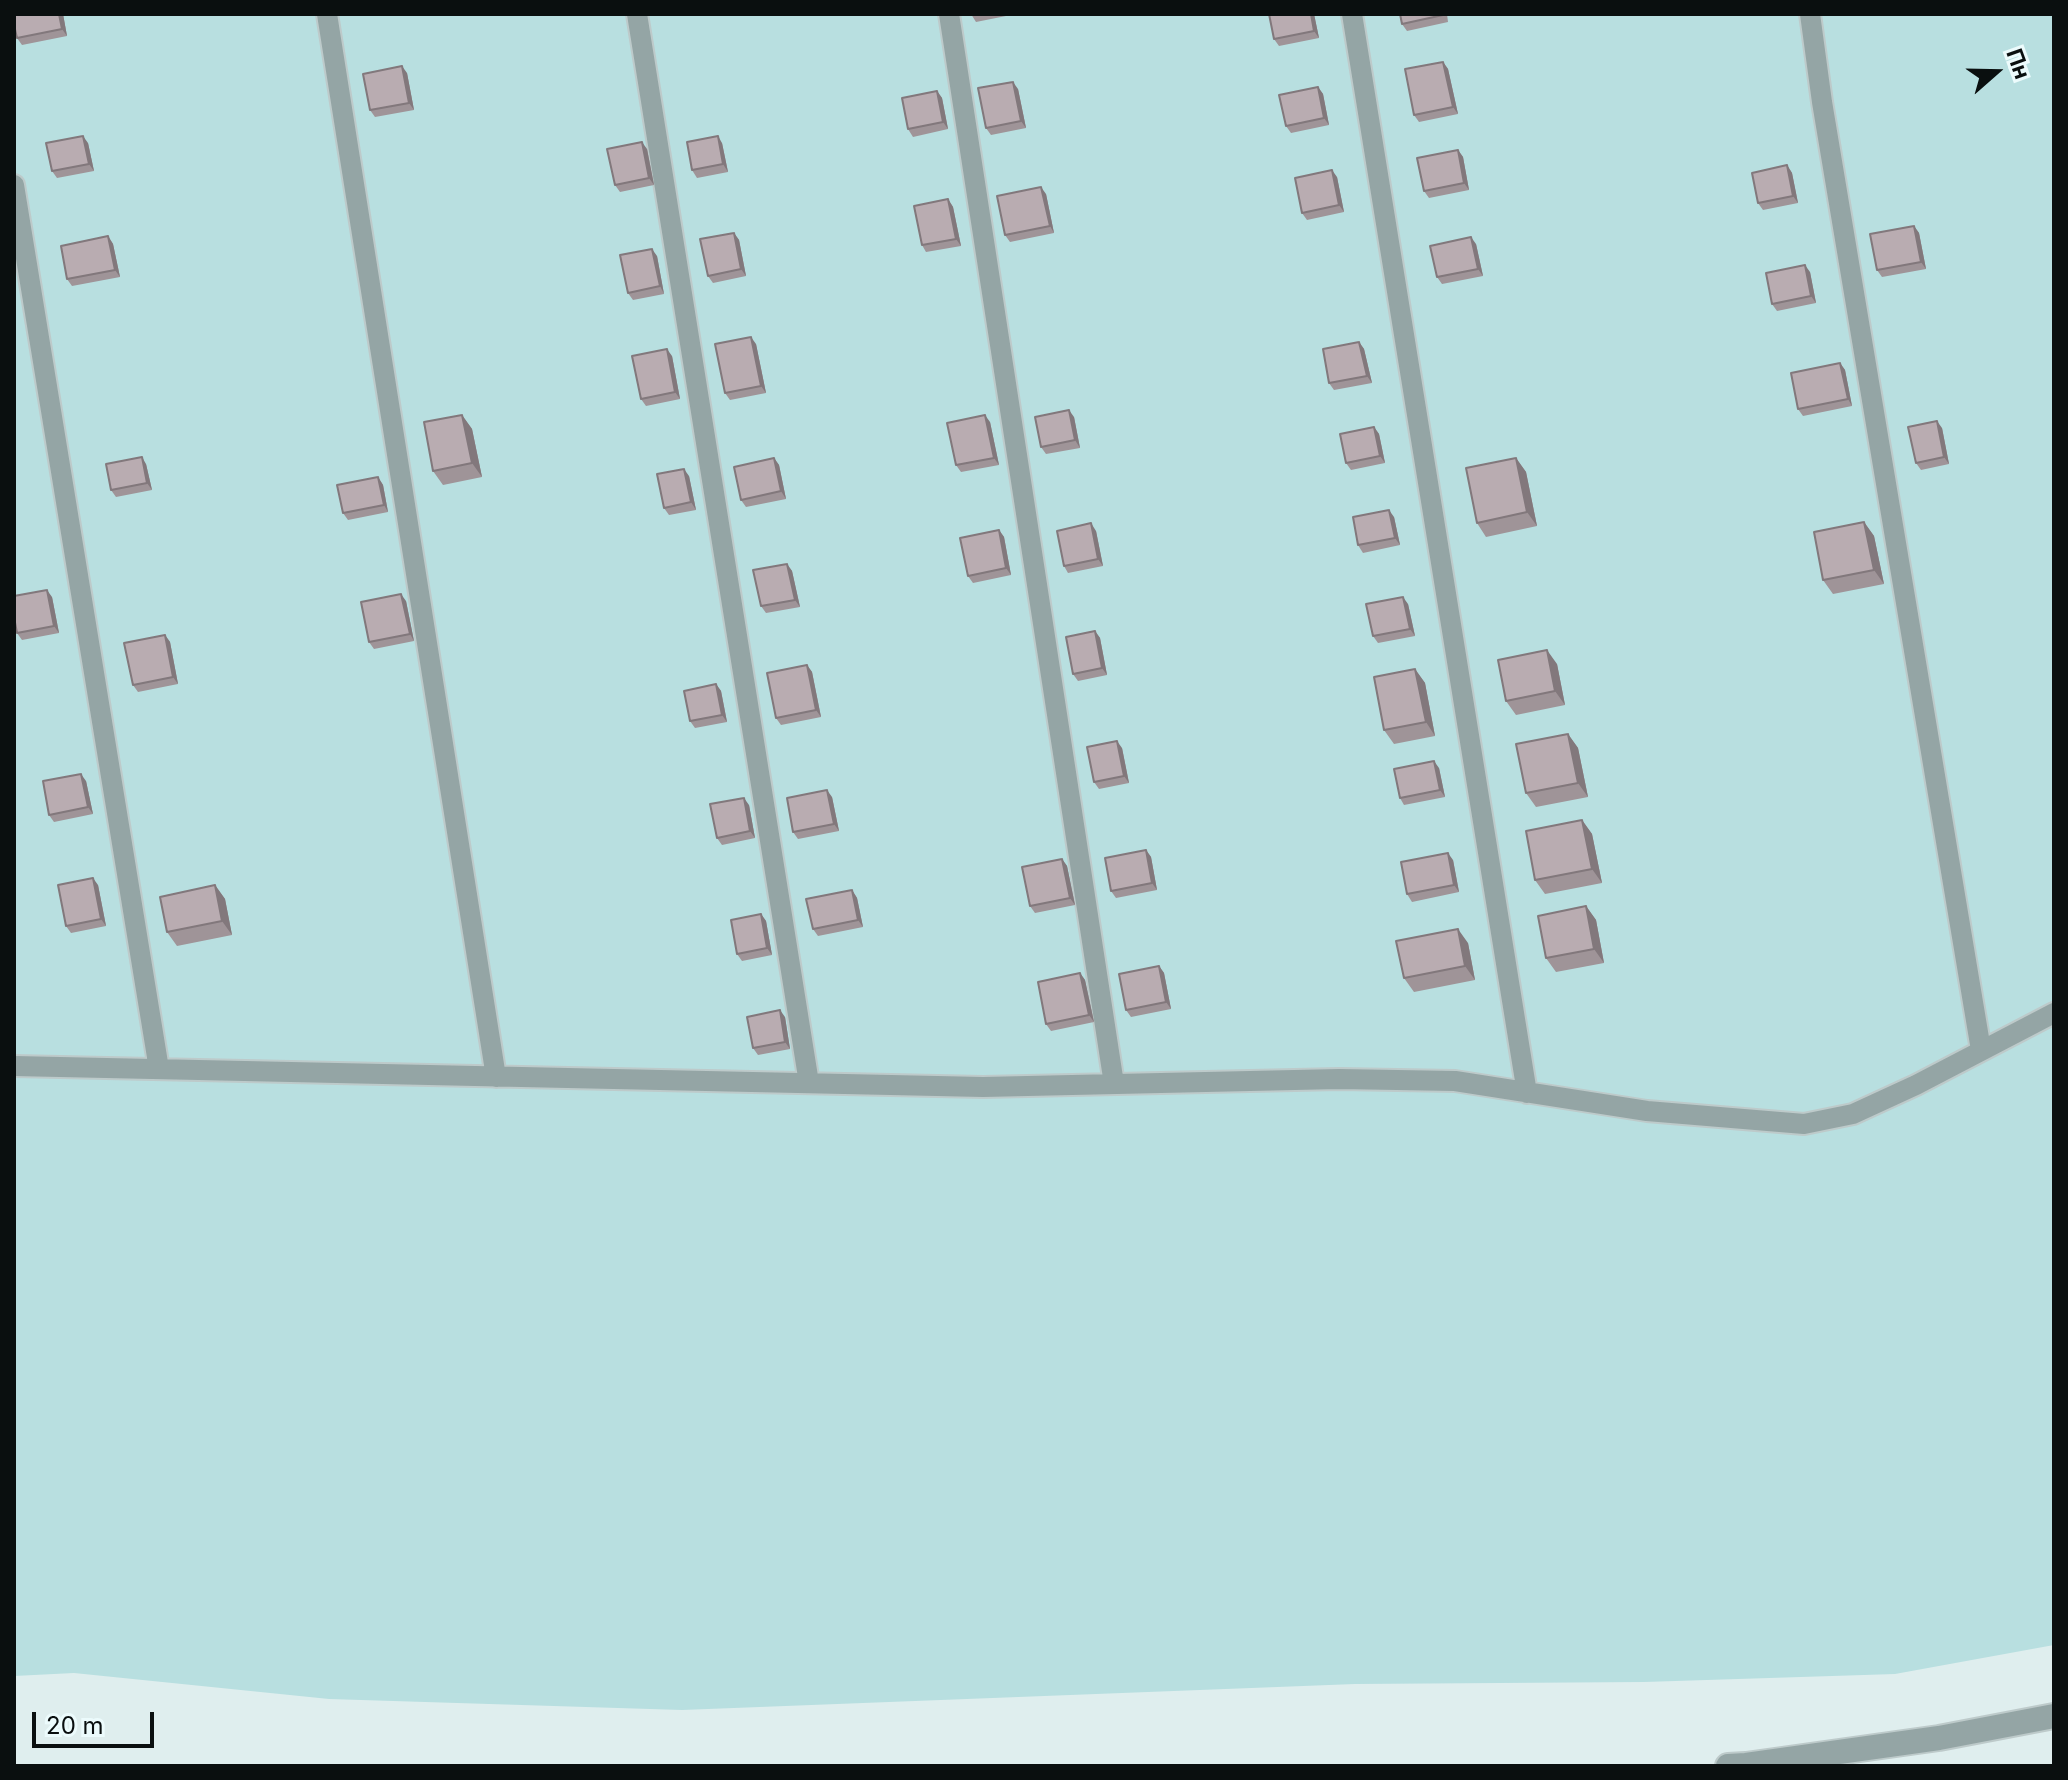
<!DOCTYPE html>
<html>
<head>
<meta charset="utf-8">
<style>
	body { margin:0 }
	#map { position:relative; width:2068px; height:1780px; overflow:hidden; background:#dfeeee; font-family:Inter,sans-serif }
	canvas { display:block }
	.frame { position:absolute; inset:0; border:16px solid #0a0f0f; pointer-events:none }
	.north { position:absolute; left:1956px; top:32px; width:80px; height:80px; -webkit-text-stroke:6px #ecfbfc; paint-order:stroke; rotate:70deg; font-size:22px; font-weight:700; line-height:32px; text-align:center; color:#0a0f0f }
	.north::after { content:''; display:block; margin:auto; width:28px; height:36px; background:#0a0f0f; clip-path:polygon(50% 0,100% 100%,50% 72%,0 100%) }
	.scale { position:absolute; left:32px; top:1712px; width:122px; height:36px; box-sizing:border-box; border:4px solid #0a0f0f; border-top:0; padding-left:10px; font-size:24px; line-height:28px; white-space:nowrap; color:#0a0f0f; -webkit-text-stroke:6px #ecfbfc; paint-order:stroke }
</style>
</head>
<body>
<div id="map">
<canvas width="2068" height="1780"></canvas>
<div class="frame"></div>
<div class="north">Пн</div>
<div class="scale">20 m</div>
</div>
<script>
const ctx = document.querySelector('canvas').getContext('2d');
ctx.lineJoin = 'round';
function fill(path, color) { ctx.fillStyle = color; ctx.fill(path, 'evenodd'); }
const poly = rows => new Path2D(rows.map(r => 'M' + r).join(''));
function stroke(path, color, width, dash) { ctx.strokeStyle = color; ctx.lineWidth = width; ctx.lineCap = dash ? 'butt' : 'round'; ctx.setLineDash(dash || []); ctx.stroke(path); }
fill(poly([
	[14,14,2054,14,2054,1645,1895,1674,1644,1682,1355,1684,682,1710,329,1699,74,1673,14,1676]
]), '#b8dfe0');
const service = poly([
	[327,14,496,1077],
	[637,14,809,1083],
	[949,14,1114,1084],
	[1352,14,1527,1093],
	[1810,14,1822,102,1981,1050],
	[14,185,159,1069],
	[14,1066,983,1087,1339,1079,1455,1081,1647,1111,1804,1124,1853,1114,1916,1085,2054,1013]
]);
const minor = poly([
	[1728,1766,1746,1765,1939,1738,2054,1716]
]);
stroke(service, '#bdcaca', 24);
stroke(minor, '#bdcaca', 28);
stroke(service, '#94a5a5', 20);
stroke(minor, '#94a5a5', 24);
fill(poly([
	[14,14,63,14,67,36,22,45,17,38],
	[971,14,1016,14,976,22],
	[1314,14,1319,38,1279,46,1274,39],
	[1400,14,1447,14,1448,22,1407,31,1402,24],
	[1443,62,1448,69,1458,114,1419,122,1414,115],
	[407,73,414,110,375,117,370,110],
	[1318,87,1323,94,1329,125,1291,133,1286,126],
	[1018,89,1026,128,991,135,986,128],
	[937,91,942,98,948,129,913,137,908,129],
	[88,143,94,171,57,178,52,171],
	[722,143,728,172,697,178,692,170],
	[647,149,654,185,620,192,615,185],
	[1458,150,1463,157,1469,190,1429,198,1424,191],
	[1787,165,1792,173,1798,203,1763,210,1758,203],
	[1337,177,1344,212,1307,220,1302,213],
	[1046,194,1054,233,1010,242,1005,235],
	[948,199,953,207,961,246,926,252,922,245],
	[1914,226,1919,233,1926,269,1882,277,1877,270],
	[734,233,739,240,746,276,713,283,708,276],
	[108,236,113,244,120,277,72,286,67,279],
	[1476,244,1483,276,1442,284,1437,277],
	[657,256,664,294,633,300,628,293],
	[1810,272,1816,303,1777,311,1772,304],
	[1359,342,1364,349,1372,383,1334,390,1329,383],
	[756,344,766,393,730,400,725,393],
	[672,356,680,399,646,406,641,399],
	[1840,363,1845,370,1852,406,1803,416,1798,409],
	[462,415,472,429,482,477,443,485,433,471],
	[1074,417,1080,448,1046,454,1041,447],
	[990,422,999,465,961,472,956,465],
	[1374,427,1379,434,1385,463,1351,470,1346,463],
	[1942,428,1949,464,1921,470,1916,463],
	[774,458,779,465,786,499,746,507,741,500],
	[1516,458,1526,472,1537,526,1486,537,1477,523],
	[146,464,152,490,116,497,111,490],
	[689,476,696,510,669,515,664,508],
	[378,477,383,485,388,512,348,520,343,513],
	[1394,517,1400,545,1363,553,1358,545],
	[1864,522,1874,536,1884,584,1833,594,1823,580],
	[999,530,1004,537,1011,575,973,583,968,576],
	[1096,531,1103,566,1068,573,1064,566],
	[787,564,792,571,800,607,766,613,761,606],
	[52,597,59,633,22,640,17,633],
	[406,601,414,641,374,649,369,642],
	[1408,604,1415,636,1378,643,1373,636],
	[1095,631,1100,638,1107,675,1078,681,1073,674],
	[165,635,170,642,178,684,138,692,133,685],
	[1557,664,1565,705,1516,715,1506,701],
	[807,665,812,672,821,717,781,725,776,718],
	[1415,669,1425,683,1435,736,1394,744,1384,730],
	[716,684,721,691,727,722,695,728,690,721],
	[1568,734,1578,748,1588,797,1536,807,1526,793],
	[1122,748,1129,783,1099,789,1094,782],
	[1439,768,1445,797,1404,805,1400,798],
	[86,781,93,814,54,822,49,815],
	[832,797,839,831,798,839,793,832],
	[749,805,755,838,722,845,717,838],
	[1582,820,1592,834,1602,883,1545,894,1535,880],
	[1146,850,1151,857,1157,890,1116,898,1111,891],
	[1062,859,1067,866,1075,905,1035,913,1030,906],
	[1453,860,1459,892,1412,902,1407,894],
	[98,885,106,926,71,933,66,926],
	[215,885,225,899,232,935,177,946,167,932],
	[852,890,857,898,863,927,818,936,813,929],
	[1586,906,1596,920,1604,963,1556,972,1546,958],
	[761,914,766,921,772,955,742,961,737,954],
	[1468,943,1475,980,1414,992,1404,978],
	[1159,966,1164,973,1171,1009,1131,1017,1126,1010],
	[1080,973,1085,980,1094,1022,1051,1031,1046,1024],
	[785,1017,790,1049,758,1055,753,1048]
]), '#9f9498');
fill(poly([
	[59,14,63,14,67,36,62,29],
	[1311,14,1314,14,1319,38,1314,31],
	[1443,62,1448,69,1458,114,1453,107],
	[402,66,407,73,414,110,409,103],
	[1013,82,1018,89,1026,128,1021,121],
	[1318,87,1323,94,1329,125,1324,118],
	[937,91,942,98,948,129,943,122],
	[83,136,88,143,94,171,89,164],
	[718,136,722,143,728,172,723,164],
	[642,142,647,149,654,185,649,178],
	[1458,150,1463,157,1469,190,1464,183],
	[1787,165,1792,173,1798,203,1793,196],
	[1332,170,1337,177,1344,212,1339,205],
	[1041,187,1046,194,1054,233,1050,226],
	[948,199,953,207,961,246,956,239],
	[1914,226,1919,233,1926,269,1921,262],
	[734,233,739,240,746,276,741,269],
	[108,236,113,244,120,277,115,270],
	[1471,237,1476,244,1483,276,1478,269],
	[652,249,657,256,664,294,660,286],
	[1805,265,1810,272,1816,303,1811,296],
	[751,337,756,344,766,393,761,386],
	[1359,342,1364,349,1372,383,1367,376],
	[667,349,672,356,680,399,675,392],
	[1840,363,1845,370,1852,406,1848,399],
	[1069,410,1074,417,1080,448,1075,440],
	[462,415,472,429,482,477,472,463],
	[985,415,990,422,999,465,994,458],
	[1937,421,1942,428,1949,464,1944,457],
	[1374,427,1379,434,1385,463,1380,456],
	[142,457,146,464,152,490,147,483],
	[774,458,779,465,786,499,781,491],
	[1516,458,1526,472,1537,526,1527,512],
	[684,469,689,476,696,510,691,502],
	[378,477,383,485,388,512,384,505],
	[1389,510,1394,517,1400,545,1395,538],
	[1864,522,1874,536,1884,584,1874,570],
	[1091,523,1096,531,1103,566,1098,559],
	[999,530,1004,537,1011,575,1006,568],
	[787,564,792,571,800,607,795,600],
	[47,590,52,597,59,633,54,626],
	[401,594,406,601,414,641,410,634],
	[1403,597,1408,604,1415,636,1410,629],
	[1095,631,1100,638,1107,675,1102,668],
	[165,635,170,642,178,684,173,677],
	[1547,650,1557,664,1565,705,1555,691],
	[807,665,812,672,821,717,816,710],
	[1415,669,1425,683,1435,736,1426,722],
	[716,684,721,691,727,722,722,715],
	[1568,734,1578,748,1588,797,1578,783],
	[1117,741,1122,748,1129,783,1124,776],
	[1434,761,1439,768,1445,797,1440,790],
	[81,774,86,781,93,814,88,807],
	[827,790,832,797,839,831,834,824],
	[744,798,749,805,755,838,750,831],
	[1582,820,1592,834,1602,883,1592,869],
	[1146,850,1151,857,1157,890,1152,883],
	[1448,853,1453,860,1459,892,1454,885],
	[1062,859,1067,866,1075,905,1070,898],
	[93,878,98,885,106,926,101,919],
	[215,885,225,899,232,935,222,921],
	[852,890,857,898,863,927,858,920],
	[1586,906,1596,920,1604,963,1594,949],
	[761,914,766,921,772,955,767,948],
	[1458,929,1468,943,1475,980,1465,966],
	[1159,966,1164,973,1171,1009,1166,1002],
	[1080,973,1085,980,1094,1022,1089,1015],
	[780,1010,785,1017,790,1049,785,1042]
]), '#82787c');
const building = poly([
	[14,14,59,14,62,29,17,38,14,25,14,14],
	[1269,14,1311,14,1314,31,1274,39,1269,14],
	[1400,14,1443,14,1443,15,1402,24,1400,14],
	[1443,62,1453,107,1414,115,1405,69,1443,62],
	[402,66,409,103,370,110,363,74,402,66],
	[1013,82,1021,121,986,128,978,88,1013,82],
	[1318,87,1324,118,1286,126,1279,95,1318,87],
	[937,91,943,122,908,129,902,98,937,91],
	[83,136,89,164,52,171,46,143,83,136],
	[718,136,723,164,692,170,687,142,718,136],
	[642,142,649,178,615,185,607,149,642,142],
	[1458,150,1464,183,1424,191,1417,158,1458,150],
	[1787,165,1793,196,1758,203,1752,173,1787,165],
	[1332,170,1339,205,1302,213,1295,178,1332,170],
	[1041,187,1050,226,1005,235,997,196,1041,187],
	[948,199,956,239,922,245,914,206,948,199],
	[1914,226,1921,262,1877,270,1870,234,1914,226],
	[734,233,741,269,708,276,700,239,734,233],
	[108,236,115,270,67,279,61,246,108,236],
	[1471,237,1478,269,1437,277,1430,246,1471,237],
	[652,249,660,286,628,293,620,255,652,249],
	[1805,265,1811,296,1772,304,1766,273,1805,265],
	[751,337,761,386,725,393,715,344,751,337],
	[1359,342,1367,376,1329,383,1323,349,1359,342],
	[667,349,675,392,641,399,632,356,667,349],
	[1840,363,1848,399,1798,409,1791,373,1840,363],
	[1069,410,1075,440,1041,447,1035,417,1069,410],
	[462,415,472,463,433,471,424,422,462,415],
	[985,415,994,458,956,465,947,423,985,415],
	[1937,421,1944,457,1916,463,1908,427,1937,421],
	[1374,427,1380,456,1346,463,1340,434,1374,427],
	[142,457,147,483,111,490,106,464,142,457],
	[774,458,781,491,741,500,734,467,774,458],
	[1516,458,1527,512,1477,523,1466,468,1516,458],
	[684,469,691,502,664,508,657,474,684,469],
	[378,477,384,505,343,513,337,485,378,477],
	[1389,510,1395,538,1358,545,1353,517,1389,510],
	[1864,522,1874,570,1823,580,1814,532,1864,522],
	[1091,523,1098,559,1064,566,1057,531,1091,523],
	[999,530,1006,568,968,576,960,538,999,530],
	[787,564,795,600,761,606,753,570,787,564],
	[47,590,54,626,17,633,14,617,14,596,47,590],
	[401,594,410,634,369,642,361,602,401,594],
	[1403,597,1410,629,1373,636,1366,604,1403,597],
	[1095,631,1102,668,1073,674,1066,637,1095,631],
	[165,635,173,677,133,685,124,643,165,635],
	[1547,650,1555,691,1506,701,1498,660,1547,650],
	[807,665,816,710,776,718,767,673,807,665],
	[1415,669,1426,722,1384,730,1374,677,1415,669],
	[716,684,722,715,690,721,684,691,716,684],
	[1568,734,1578,783,1526,793,1516,744,1568,734],
	[1117,741,1124,776,1094,782,1087,747,1117,741],
	[1434,761,1440,790,1400,798,1394,769,1434,761],
	[81,774,88,807,49,815,43,781,81,774],
	[827,790,834,824,793,832,787,798,827,790],
	[744,798,750,831,717,838,710,804,744,798],
	[1582,820,1592,869,1535,880,1526,831,1582,820],
	[1146,850,1152,883,1111,891,1105,858,1146,850],
	[1448,853,1454,885,1407,894,1401,862,1448,853],
	[1062,859,1070,898,1030,906,1022,867,1062,859],
	[93,878,101,919,66,926,58,885,93,878],
	[215,885,222,921,167,932,160,897,215,885],
	[852,890,858,920,813,929,806,899,852,890],
	[1586,906,1594,949,1546,958,1538,916,1586,906],
	[761,914,767,948,737,954,731,920,761,914],
	[1458,929,1465,966,1404,978,1396,941,1458,929],
	[1159,966,1166,1002,1126,1010,1119,974,1159,966],
	[1080,973,1089,1015,1046,1024,1038,982,1080,973],
	[780,1010,785,1042,753,1048,747,1017,780,1010]
]);
fill(building, '#b9acb1');
stroke(building, '#82787c', 2);
</script>
</body>
</html>
